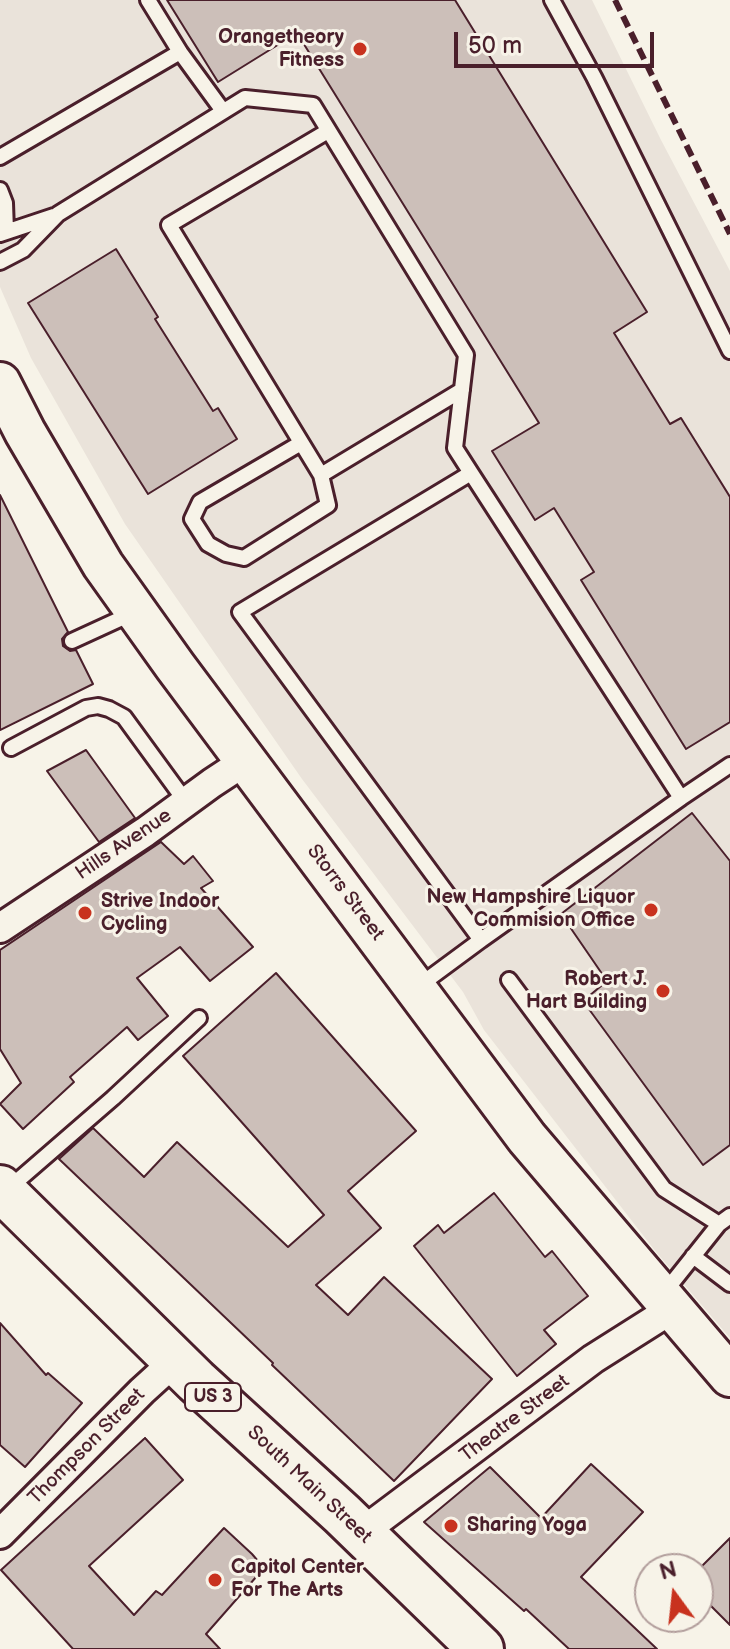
<!DOCTYPE html>
<html>
<head>
<meta charset="utf-8">
<style>
	body { margin:0 }
	#map { position:relative; width:730px; height:1649px; overflow:hidden; background:#f7f3e8; font-family:"Balsamiq Sans",sans-serif }
	canvas { display:block }
	.north { position:absolute; left:634px; top:1553px; width:80px; height:80px; box-sizing:border-box; background:#f7f3e8; border:2px solid #b29e9c; border-radius:50%; rotate:345deg; font-size:22px; font-weight:700; line-height:32px; text-align:center; color:#4a1f2b }
	.north::after { content:''; display:block; margin:auto; width:28px; height:36px; background:#c8321e; clip-path:polygon(50% 0,100% 100%,50% 72%,0 100%) }
	.scale { position:absolute; left:454px; top:32px; width:200px; height:36px; box-sizing:border-box; border:4px solid #4a1f2b; border-top:0; padding-left:10px; font-size:24px; line-height:28px; white-space:nowrap; color:#4a1f2b; -webkit-text-stroke:6px #f7f3e8; paint-order:stroke }
</style>
</head>
<body>
<div id="map">
<canvas width="730" height="1649"></canvas>
<div class="north">N</div>
<div class="scale">50 m</div>
</div>
<script>
const ctx = document.querySelector('canvas').getContext('2d');
ctx.lineJoin = 'round';
function fill(path, color) { ctx.fillStyle = color; ctx.fill(path, 'evenodd'); }
const poly = rows => new Path2D(rows.map(r => 'M' + r).join(''));
function stroke(path, color, width, dash) { ctx.strokeStyle = color; ctx.lineWidth = width; ctx.lineCap = dash ? 'butt' : 'round'; ctx.setLineDash(dash || []); ctx.stroke(path); }
function drawText(font, color, halo, rows, align = 'center') {
  ctx.font = font + ' "Balsamiq Sans",sans-serif'; ctx.lineWidth = 6; ctx.setLineDash([]); ctx.textBaseline = 'middle'; ctx.strokeStyle = halo; ctx.fillStyle = color; for (const [text, x, y, turn = 0] of rows) {
    ctx.save(); ctx.translate(x, y); ctx.rotate((+turn || 0) * Math.PI / 180); ctx.textAlign = isNaN(turn) ? turn : align; if (halo) ctx.strokeText(text, 0, 0); ctx.fillText(text, 0, 0); ctx.restore();
  }
}
fill(poly([
	[0,0,592,0,661,140,730,271,730,1338,656,1252,484,1030,463,992,302,779,125,524,31,358,0,287]
]), '#eae3da');
const building = poly([
	[167,0,455,0,647,312,614,333,670,424,681,418,730,497,730,722,686,749,581,580,594,572,554,508,535,520,492,451,539,423,297,33,218,82,167,0],
	[116,249,158,317,155,319,213,411,218,408,237,439,148,494,28,303,116,249],
	[0,495,68,632,62,639,63,646,70,651,76,650,93,684,0,730,0,495],
	[86,750,135,818,99,842,47,771,86,750],
	[692,813,730,861,730,1145,703,1165,583,1001,607,981,561,914,692,813],
	[161,842,184,864,193,856,213,881,201,888,253,947,210,981,180,947,137,978,168,1016,138,1040,127,1027,70,1077,74,1082,23,1129,0,1104,21,1083,0,1049,0,950,161,842],
	[276,973,416,1131,348,1191,381,1228,316,1285,348,1315,384,1277,492,1379,394,1481,272,1365,273,1363,59,1159,93,1128,144,1177,177,1142,288,1247,324,1215,183,1056,276,973],
	[494,1193,545,1257,552,1251,588,1296,544,1330,556,1344,517,1376,414,1246,438,1225,444,1233,494,1193],
	[0,1323,46,1375,48,1373,82,1403,25,1467,0,1445,0,1323],
	[145,1438,183,1480,89,1566,134,1615,156,1591,162,1595,224,1528,252,1554,264,1568,206,1634,220,1649,73,1649,1,1570,145,1438],
	[591,1464,643,1512,581,1577,657,1649,569,1649,526,1609,524,1611,424,1522,490,1467,541,1518,591,1464],
	[730,1538,730,1625,698,1593,698,1570,730,1538]
]);
fill(building, '#ccbfb9');
stroke(building, '#4a1f2b', 2);
const lane = poly([
	[552,0,594,77,730,351],
	[180,52,223,111],
	[0,157,180,52,148,0],
	[0,190,5,203,6,231],
	[0,234,54,216],
	[0,262,23,250,58,214,245,98,313,105,466,355,455,448,471,473,681,798,481,940,240,612,471,473],
	[301,443,200,502,192,519,208,544,226,554,244,558,328,505,321,475,169,225,328,131],
	[321,475,462,390],
	[72,641,133,613],
	[11,748,86,708,98,706,109,709,124,717,186,802],
	[681,798,730,765],
	[509,980,664,1189,719,1224],
	[416,988,481,940],
	[8,1189,113,1098,199,1018],
	[693,1256,730,1284],
	[664,1293,719,1224,730,1216]
]);
const street = poly([
	[0,928,145,832,212,783,247,760],
	[361,1533,593,1359,672,1309],
	[0,1534,142,1391,175,1361]
]);
const secondary = poly([
	[0,383,25,432,103,565,175,666,527,1138,730,1376]
]);
const primary = poly([
	[0,1188,196,1381,342,1514,481,1649]
]);
stroke(lane, '#4a1f2b', 20);
stroke(street, '#4a1f2b', 34);
stroke(secondary, '#4a1f2b', 46);
stroke(primary, '#4a1f2b', 50);
stroke(lane, '#f7f3e8', 14);
stroke(street, '#f7f3e8', 28);
stroke(secondary, '#f7f3e8', 40);
stroke(primary, '#f7f3e8', 44);
stroke(poly([
	[615,0,730,234]
]), '#4a1f2b', 6, [12, 6]);
for (const [x, y, r, color] of [
	[360,49,8,"#c8321e"],
	[651,910,8,"#c8321e"],
	[85,913,8,"#c8321e"],
	[663,991,8,"#c8321e"],
	[451,1526,8,"#c8321e"],
	[215,1580,8,"#c8321e"]
]) { const dot = new Path2D(); dot.arc(x, y, r, 0, 2 * Math.PI); ctx.fillStyle = color; ctx.fill(dot); stroke(dot, '#f7f3e8', 3); }
for (const [x, y, w] of [
	[213,1397,56]
]) { const box = new Path2D(); box.roundRect(x - w / 2, y - 14, w, 28, 6); ctx.fillStyle = '#f7f3e8'; ctx.fill(box); stroke(box, '#4a1f2b', 2); }
drawText('bold 18px', '#4a1f2b', null, [
	["US 3",213,1397]
]);
drawText('bold 20px', '#4a1f2b', '#f7f3e8', [
	["Orangetheory",344,38],
	["Fitness",344,61],
	["New Hampshire Liquor",635,898],
	["Commision Office",635,921],
	["Strive Indoor",101,902,"left"],
	["Cycling",101,925,"left"],
	["Robert J.",647,980],
	["Hart Building",647,1003],
	["Sharing Yoga",467,1526,"left"],
	["Capitol Center",231,1568,"left"],
	["For The Arts",231,1591,"left"]
], 'right');
drawText('20px', '#4a1f2b', '#f7f3e8', [
	["Hills Avenue",124,845,-34],
	["Storrs Street",345,893,53],
	["Theatre Street",515,1419,-37],
	["Thompson Street",87,1447,-45],
	["South Main Street",309,1485,43]
]);
</script>
</body>
</html>
